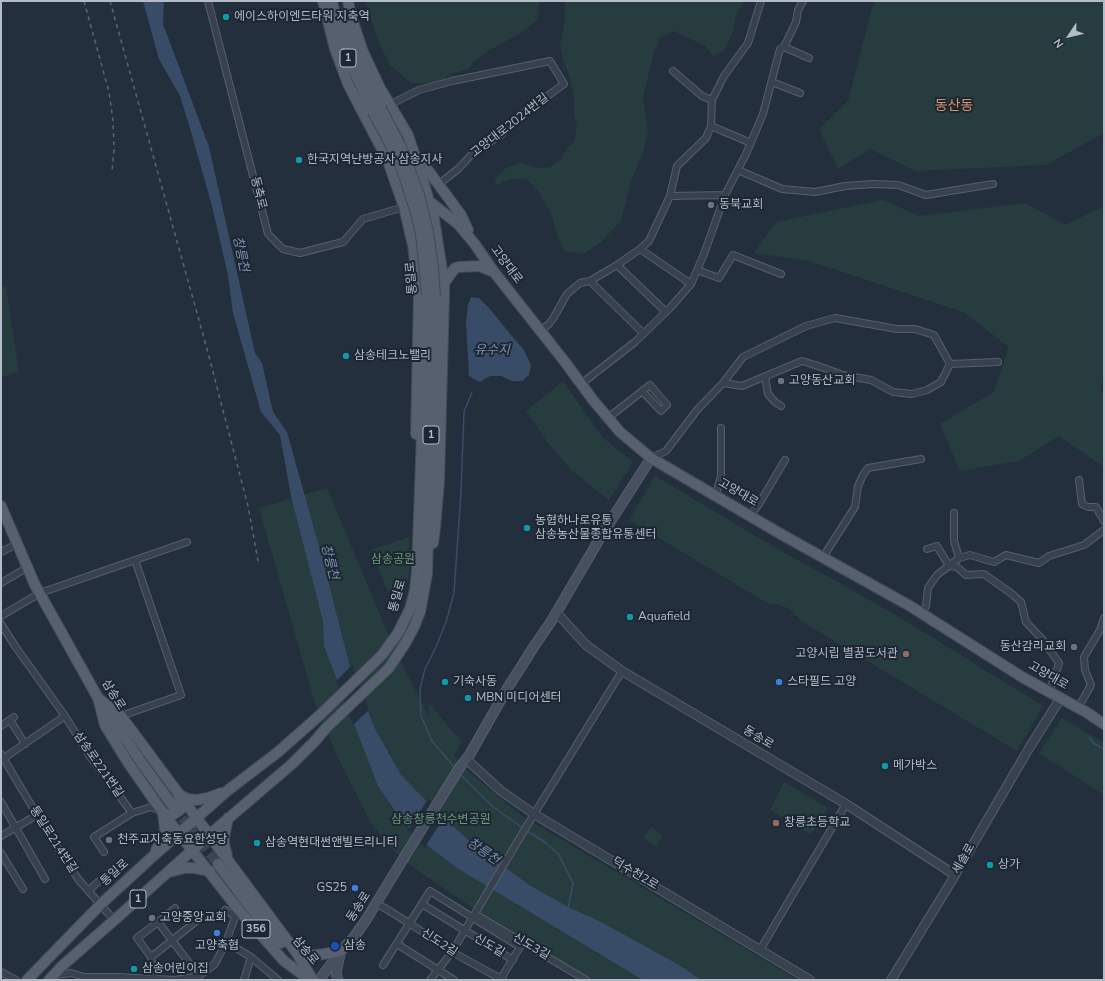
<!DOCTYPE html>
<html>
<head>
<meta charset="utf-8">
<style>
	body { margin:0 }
	#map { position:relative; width:1105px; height:981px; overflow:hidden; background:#242f3e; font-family:"Nunito Sans",sans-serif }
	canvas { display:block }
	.frame { position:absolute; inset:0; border:2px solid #b4bcc9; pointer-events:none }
	.north { position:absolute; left:1049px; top:16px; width:40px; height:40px; -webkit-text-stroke:3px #1d2633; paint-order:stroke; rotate:235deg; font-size:11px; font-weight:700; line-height:16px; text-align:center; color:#b4bcc9 }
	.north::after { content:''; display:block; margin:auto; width:14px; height:18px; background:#b4bcc9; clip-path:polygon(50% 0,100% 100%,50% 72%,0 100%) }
</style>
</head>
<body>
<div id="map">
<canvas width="1105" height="981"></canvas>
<div class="frame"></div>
<div class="north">N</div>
</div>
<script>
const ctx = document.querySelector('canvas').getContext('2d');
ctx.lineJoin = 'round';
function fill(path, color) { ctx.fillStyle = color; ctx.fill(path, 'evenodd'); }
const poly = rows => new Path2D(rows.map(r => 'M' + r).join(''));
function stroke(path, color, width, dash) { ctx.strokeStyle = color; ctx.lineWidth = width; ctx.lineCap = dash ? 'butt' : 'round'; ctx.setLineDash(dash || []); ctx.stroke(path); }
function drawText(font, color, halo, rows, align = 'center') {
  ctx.font = font + ' "Nunito Sans","Noto Sans KR",sans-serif'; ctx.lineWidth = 4; ctx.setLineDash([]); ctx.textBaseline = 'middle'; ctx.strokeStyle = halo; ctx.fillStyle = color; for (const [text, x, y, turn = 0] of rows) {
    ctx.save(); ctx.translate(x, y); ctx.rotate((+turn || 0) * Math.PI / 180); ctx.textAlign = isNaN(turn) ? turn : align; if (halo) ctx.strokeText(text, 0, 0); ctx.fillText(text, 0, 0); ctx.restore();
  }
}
fill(poly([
	[366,1,540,1,537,20,524,31,490,50,475,60,468,69,453,73,435,84,411,83,390,65,378,41],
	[563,1,744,1,736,15,733,32,724,51,713,56,705,46,674,31,660,38,653,55,643,98,648,132,643,152,631,182,621,221,600,243,583,254,565,251,560,242,550,211,537,190,526,178,507,180,496,185,495,179,506,168,521,163,539,168,550,167,561,159,567,148,574,142,577,127,574,112,574,97,569,75,563,59,560,45,564,25,565,3],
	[875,1,1104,1,1104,133,1046,165,916,171,870,149,838,169,819,129,848,101,871,12],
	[883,200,919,216,1025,203,1065,225,1104,206,1104,370,1100,390,1104,393,1104,467,1059,436,1019,461,960,471,940,424,994,392,1009,347,963,312,809,261,754,253,776,222],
	[6,286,19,372,1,377,1,288],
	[563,381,602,437,633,462,609,500,571,470,548,443,526,411],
	[655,476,774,547,854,591,917,628,1043,706,1017,751,801,621,790,609,779,605,769,604,629,520],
	[327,488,396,653,429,716,428,702,462,742,454,755,469,772,522,816,798,980,593,980,462,901,407,863,394,851,371,823,337,756,314,700,259,508],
	[409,537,410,568,405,595,403,595,387,590,371,550],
	[1062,718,1104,743,1104,795,1039,753],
	[784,782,828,808,811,835,770,810],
	[651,827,663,836,656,846,643,838]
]), '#263c3f');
fill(poly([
	[143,1,164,1,163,24,209,147,255,353,262,363,273,412,287,432,323,561,350,667,375,729,401,775,436,811,473,844,529,885,568,907,603,923,679,965,701,980,643,980,457,868,419,839,398,815,378,786,324,646,323,621,291,496,280,435,261,412,233,313,228,275,212,206,190,128,180,96,159,59],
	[471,297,479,298,489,308,511,335,524,350,531,365,529,375,522,381,512,381,501,376,490,376,480,382,469,376,466,321,468,305]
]), '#394c67');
fill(poly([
	[352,665,369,710,353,725,336,681],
	[428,799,445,816,425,847,417,841,408,830]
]), '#242f3e');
stroke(poly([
	[1090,738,1093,743,1104,749],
	[455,768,432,741,421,716,420,689,425,669,436,647,446,622,454,593,461,492,464,412,472,392],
	[460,774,492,806,524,829],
	[527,831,546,843,559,855,573,883,568,909]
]), '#394c67', 1.5);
stroke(poly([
	[173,806,218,864]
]), '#3a4453', 10, [10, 5]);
const minor = poly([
	[208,1,268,234,283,249,300,253,343,242,363,219,404,207],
	[784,47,809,58],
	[673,71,702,96,712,100],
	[772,82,800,93],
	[389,105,419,90,452,81,550,61,564,84,517,118,501,135,475,151,458,169,439,184],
	[711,126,751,143],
	[738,170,782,189,815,192,845,186,873,184,898,185,926,195,993,184],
	[670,196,725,195],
	[640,249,691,284],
	[617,265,666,312],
	[697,270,719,278,733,255,781,274],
	[590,281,643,333],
	[540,331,549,324,554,317,567,294,580,283,590,281,617,265,640,249,649,241,670,196,677,166,706,138,711,126,712,100,724,76,748,43,761,1],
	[950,364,998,362],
	[765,377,768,394,775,402,781,406],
	[581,384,635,342,670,308,691,284,704,254,725,195,746,154,763,114,780,49,784,47,796,22,798,10,803,1],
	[608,418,650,385,667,405,661,411,642,391],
	[651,458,666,451,697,410,723,383,743,357,806,326,835,318,897,329,915,329,934,335,950,364,941,382,927,390,912,394,893,392,871,380,843,375,818,366,802,361,742,386,723,383],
	[1079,480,1082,504,1088,507,1096,507,1104,521],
	[716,495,721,476,721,428],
	[954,513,954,541,959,558],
	[750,516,759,504,785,460],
	[927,549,937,546,949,566,957,567,966,575,984,574,1012,594,1021,602,1026,622,1042,639,1059,663,1055,676,1049,692],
	[1,552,17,544],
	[823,557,855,507,858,486,863,475,868,468,921,459],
	[1,583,28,567],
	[922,613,926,606,928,588,937,575,959,558,970,555,994,562,1006,555,1039,563,1049,556,1084,545,1104,530],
	[1,616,40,593,187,542],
	[1,624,15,646,65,716,89,755,132,813],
	[1078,708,1091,685,1085,670,1084,657,1100,630,1104,618],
	[121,716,181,695,135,560],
	[10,720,25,744],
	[1,726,14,717],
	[1,754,37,815,78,879,114,920],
	[4,758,65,716],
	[1,802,45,879],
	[1,836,37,815],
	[104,852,94,837,132,813,151,807,159,810],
	[1,853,23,889],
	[89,890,114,868],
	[375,904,383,907,409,923,452,952,503,980],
	[422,904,513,960],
	[225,910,235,916],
	[475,914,586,980],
	[158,922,175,908],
	[226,942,251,957,278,980],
	[397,944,454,980],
	[760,950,846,804],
	[151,957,204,915],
	[383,965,430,891,520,947,500,980],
	[1,972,16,980],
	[55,975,71,973,84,977,118,977,175,980,199,976,215,964,226,942,238,909],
	[154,978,151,957,137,938,158,922,199,976],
	[244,980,251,957],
	[430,980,452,952,528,824,622,671]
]);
const tertiary = poly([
	[556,612,586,645,622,671,846,804,955,875],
	[466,759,501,791,534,814,810,980],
	[891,980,951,882,1028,750,1060,699]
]);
const secondary = poly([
	[319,980,341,951,354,937,366,920,397,869,460,767,470,754,507,689,533,648,552,620,603,533,651,458],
	[338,980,336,973,340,954]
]);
const primary = poly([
	[323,1,335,49,348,84,388,161,404,207,413,245,419,294,416,434],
	[332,1,336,19,347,56,373,112],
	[348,1,351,16,363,52,380,88,408,135,424,184,434,219,444,283,444,296,439,482,435,528,433,543],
	[347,25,358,57,381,108],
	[419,158,461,215,468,230],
	[430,202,458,224,474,243,494,272,565,362,593,400,620,432,651,458,779,533,910,606,1022,677,1086,712,1104,724],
	[444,283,455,268,459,267,479,266,494,272],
	[1,506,35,585,98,698,141,762,173,806],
	[98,698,105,725,127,761,163,813,238,909,284,961,310,980],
	[98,698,121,716,296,952,313,980],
	[178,794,188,799,196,800,208,798,221,793],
	[163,813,169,815,174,814,180,810,183,806,179,797],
	[156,850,162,841,165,830,163,813],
	[227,856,224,843,224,837,228,818],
	[218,864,247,903,281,943],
	[169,872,185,868,194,868,210,871],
	[296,952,309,956,324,954,341,951],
	[27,980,101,904,151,858,227,791,278,752,320,715,382,655,398,633,410,609,415,590,417,570,427,294],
	[49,980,62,966,119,916,209,835,292,764,315,741,326,728,389,668,406,642,414,627,420,612,427,574,435,297]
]);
stroke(minor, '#565f6c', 8);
stroke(tertiary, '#565f6c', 10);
stroke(secondary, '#565f6c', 11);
stroke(primary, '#414a57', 12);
stroke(minor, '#38414e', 6);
stroke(tertiary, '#38414e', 8);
stroke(secondary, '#465061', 9);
stroke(primary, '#56606e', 10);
stroke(poly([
	[84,1,109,92,113,120,114,150,112,171],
	[110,1,207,349,248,506,258,561]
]), '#5a6575', 1.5, [4, 4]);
const primaryBridge = poly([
	[381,108,402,149,419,195,428,232,433,267,435,297],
	[373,112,387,138,402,169,416,213,421,234,427,294]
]);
stroke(primaryBridge, '#414a57', 12, []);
stroke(primaryBridge, '#56606e', 10);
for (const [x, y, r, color] of [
	[226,17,4,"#0f9aa8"],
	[299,160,4,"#0f9aa8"],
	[711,205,4,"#6b7280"],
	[346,356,4,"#0f9aa8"],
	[781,381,4,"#6b7280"],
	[527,528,4,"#0f9aa8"],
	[630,617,4,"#0f9aa8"],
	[1074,647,4,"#6b7280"],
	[906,654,4,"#8d6e63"],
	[445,682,4,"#0f9aa8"],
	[779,682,4,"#3f7fe0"],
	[468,698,4,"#0f9aa8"],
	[885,766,4,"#0f9aa8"],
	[776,823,4,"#8d6e63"],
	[109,840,4,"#6b7280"],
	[257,843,4,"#0f9aa8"],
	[990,865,4,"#0f9aa8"],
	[355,888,4,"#3f7fe0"],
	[152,918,4,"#6b7280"],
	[217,933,4,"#3f7fe0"],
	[335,946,5,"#1a4fb4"],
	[134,969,4,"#0f9aa8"]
]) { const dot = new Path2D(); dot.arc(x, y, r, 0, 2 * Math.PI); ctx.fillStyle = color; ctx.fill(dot); stroke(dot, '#1d2633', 1.5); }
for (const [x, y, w] of [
	[348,58,16],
	[431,435,16],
	[138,899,16],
	[256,929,28]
]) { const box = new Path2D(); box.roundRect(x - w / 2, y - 9, w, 18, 3); ctx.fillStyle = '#1d2633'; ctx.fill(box); stroke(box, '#b4bcc9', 1); }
drawText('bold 11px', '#b4bcc9', null, [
	["1",348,58],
	["1",431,435],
	["1",138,899],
	["356",256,929]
]);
drawText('12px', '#b4bcc9', '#1d2633', [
	["에이스하이엔드타워 지축역",234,17],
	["한국지역난방공사 삼송지사",307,160],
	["동북교회",719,205],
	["삼송테크노밸리",354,356],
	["고양동산교회",789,381],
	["농협하나로유통",535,521],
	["삼송농산물종합유통센터",535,535],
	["Aquafield",638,617],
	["동산감리교회",1066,647,"right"],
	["고양시립 별꿈도서관",898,654,"right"],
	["기숙사동",453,682],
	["스타필드 고양",787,682],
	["MBN 미디어센터",476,698],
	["메가박스",893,766],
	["창릉초등학교",784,823],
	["천주교지축동요한성당",117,840],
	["삼송역현대썬앤빌트리니티",265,843],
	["상가",998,865],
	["GS25",347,888,"right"],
	["고양중앙교회",160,918],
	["고양축협",217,946,"center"],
	["삼송",344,946],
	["삼송어린이집",142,969]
], 'left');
drawText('12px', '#b4bcc9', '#1d2633', [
	["고양대로2024번길",510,126,-38],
	["동축로",258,193,76],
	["고양대로",506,265,53],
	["통일로",412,278,-95],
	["고양대로",738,493,30],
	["통일로",398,596,-74],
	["고양대로",1048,676,30],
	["삼송로",113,695,58],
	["동송로",758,738,31],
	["삼송로221번길",98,765,55],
	["통일로214번길",53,840,57],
	["세솔로",964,859,-60],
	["통일로",115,873,-42],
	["덕수천2로",635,874,31],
	["동송로",359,907,-57],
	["신도2길",439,943,33],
	["신도길",489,946,31],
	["신도3길",531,947,30],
	["삼송로",305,951,50]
]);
drawText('12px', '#6b9a76', '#1d2633', [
	["삼송공원",393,560],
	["삼송창릉천수변공원",441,820]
]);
drawText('italic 13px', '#7c92b1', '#1d2633', [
	["창릉천",240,254,78],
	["유수지",492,351],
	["창릉천",329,562,76],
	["창릉천",483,852,35]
]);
drawText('14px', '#d59563', '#1d2633', [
	["동산동",954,107]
]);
</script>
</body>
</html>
